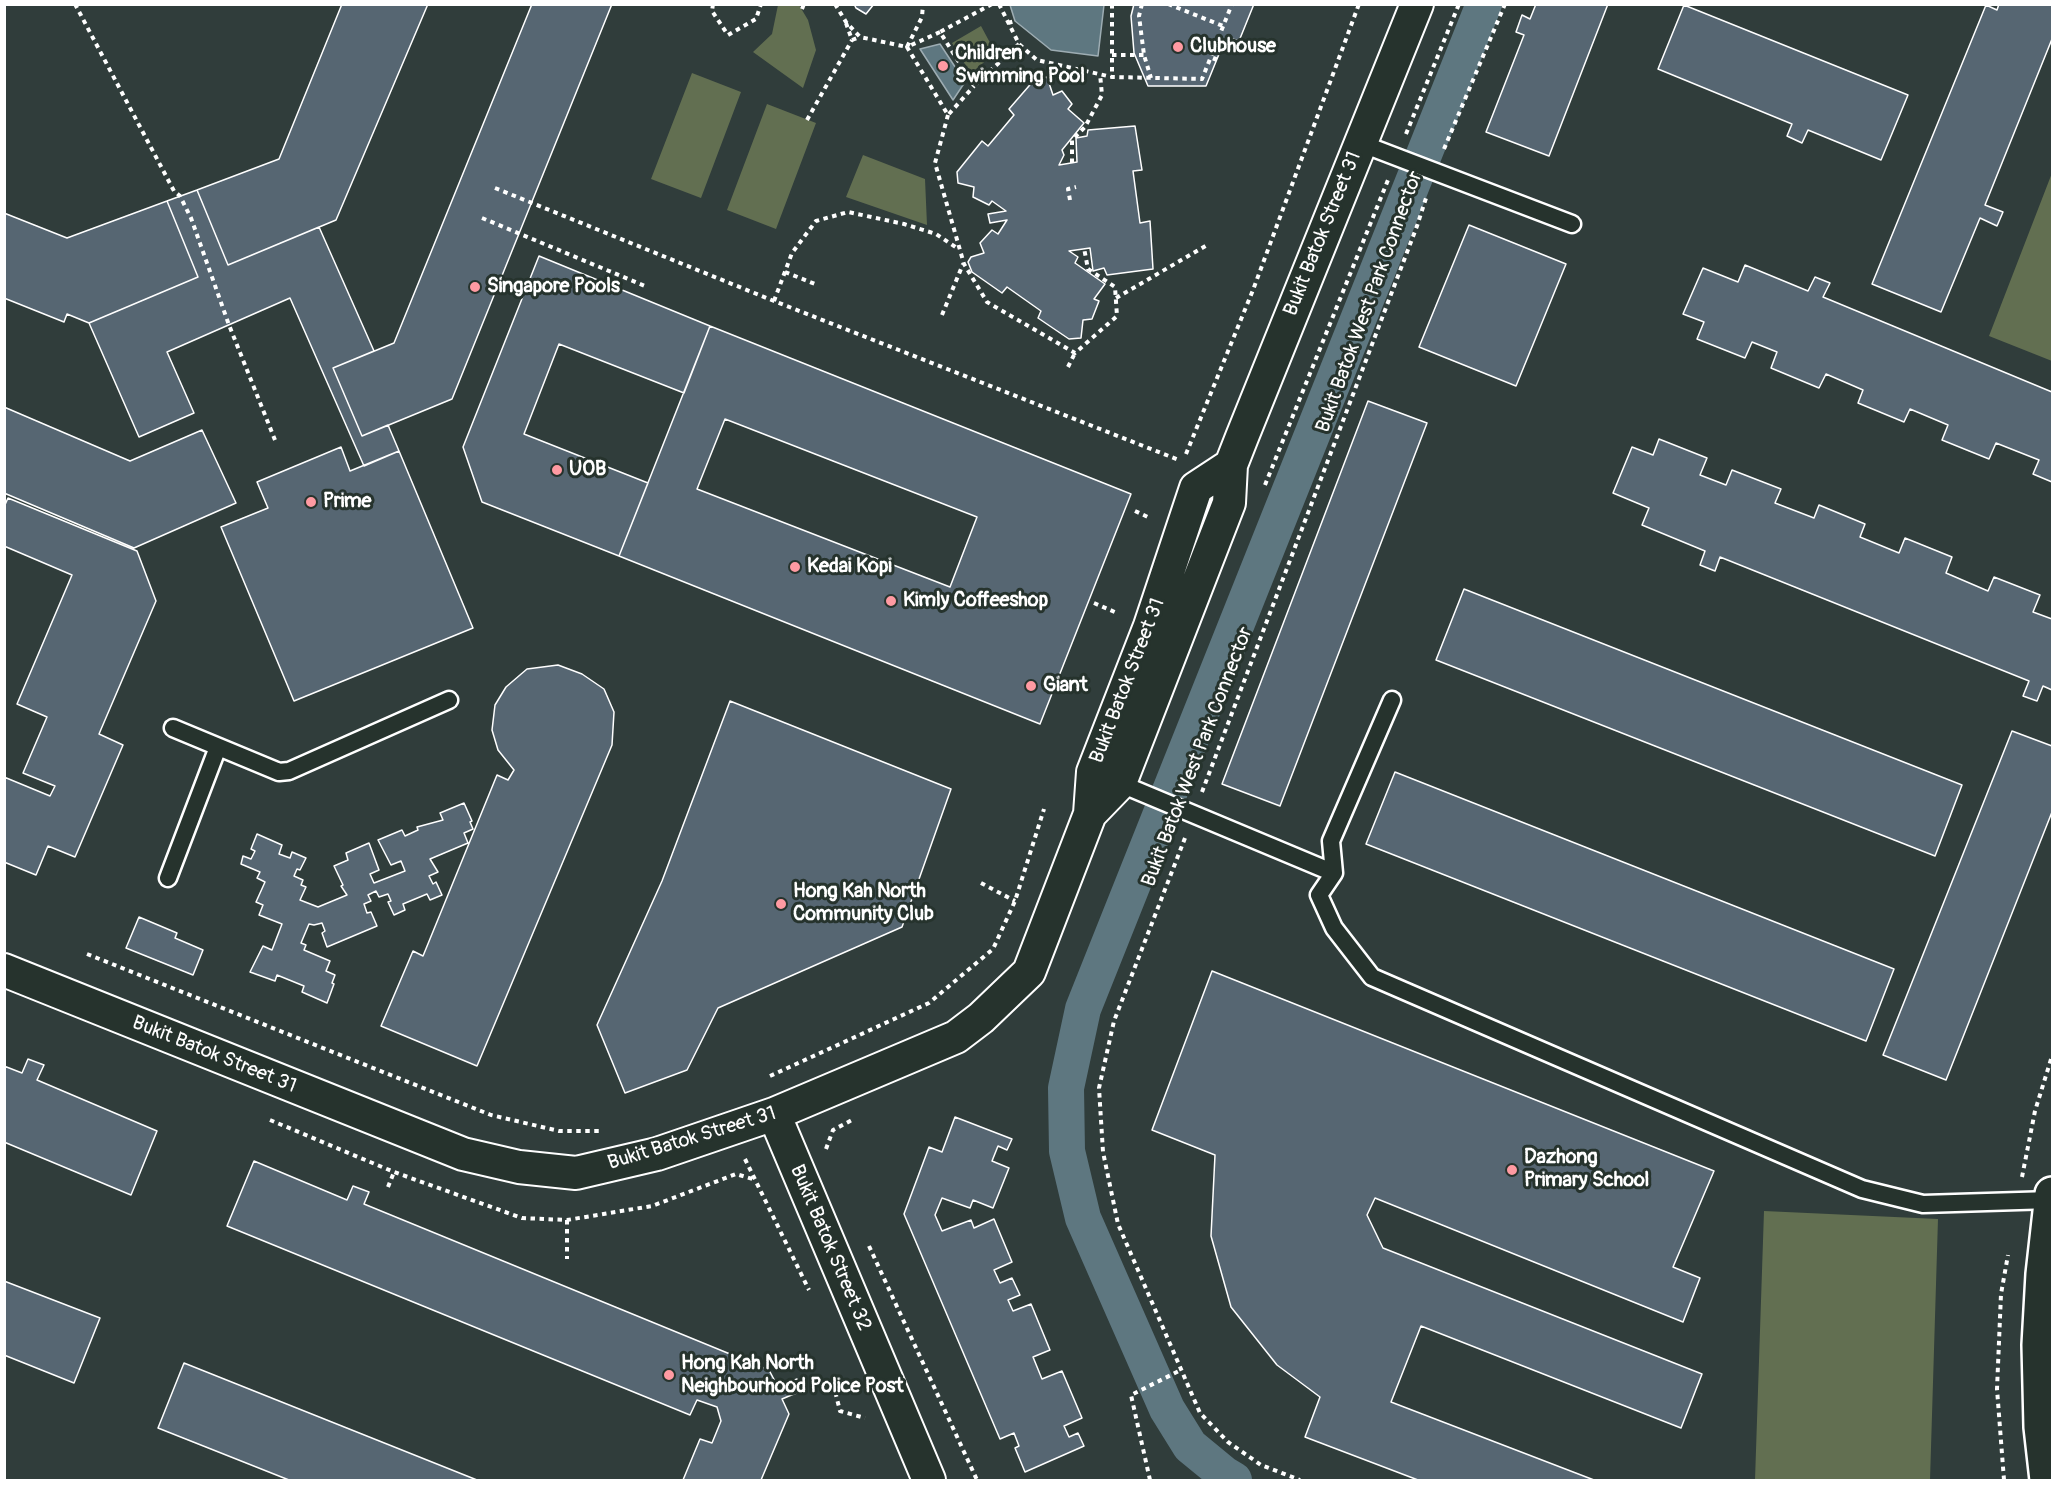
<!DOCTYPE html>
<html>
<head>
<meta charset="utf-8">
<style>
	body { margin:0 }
	#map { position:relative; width:2057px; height:1485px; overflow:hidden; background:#303d3b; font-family:Pangolin,sans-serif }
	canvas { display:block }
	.frame { position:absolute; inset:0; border:6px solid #fff; pointer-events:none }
</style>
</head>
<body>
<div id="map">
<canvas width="2057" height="1485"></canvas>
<div class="frame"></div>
</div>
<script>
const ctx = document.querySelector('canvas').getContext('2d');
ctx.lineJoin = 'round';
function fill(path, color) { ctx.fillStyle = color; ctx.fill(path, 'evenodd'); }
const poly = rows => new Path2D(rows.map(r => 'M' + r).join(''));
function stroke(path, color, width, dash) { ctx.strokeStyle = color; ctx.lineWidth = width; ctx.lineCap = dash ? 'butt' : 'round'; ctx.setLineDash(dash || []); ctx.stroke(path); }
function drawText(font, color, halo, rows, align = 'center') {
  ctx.font = font + ' Pangolin,sans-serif'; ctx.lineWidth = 6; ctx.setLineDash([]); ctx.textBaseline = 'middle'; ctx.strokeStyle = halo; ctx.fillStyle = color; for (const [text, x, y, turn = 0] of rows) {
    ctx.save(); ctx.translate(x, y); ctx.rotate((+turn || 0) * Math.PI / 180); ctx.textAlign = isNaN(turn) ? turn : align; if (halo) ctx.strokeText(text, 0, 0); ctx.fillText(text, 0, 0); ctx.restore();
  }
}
fill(poly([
	[778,5,799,5,808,20,816,50,803,88,753,52,772,34],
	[981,26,995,52,971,74,952,43],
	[692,73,741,92,701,198,651,179],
	[767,104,816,123,776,229,727,210],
	[863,155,925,179,927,225,846,197],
	[2052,173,2052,361,1989,336],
	[1764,1211,1938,1219,1930,1480,1755,1480]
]), '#626f51');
const water = poly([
	[1010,5,1104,5,1098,56,1051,50,1015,21,1010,5],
	[940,44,965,82,953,100,920,49,940,44]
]);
fill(water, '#5e7780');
stroke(water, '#9eadb3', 1.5);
stroke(poly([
	[1234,1480,1224,1474,1190,1446,1167,1409,1083,1218,1067,1151,1066,1088,1083,1009,1484,4]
]), '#5e7780', 36);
const building = poly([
	[342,4,428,4,336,220,228,265,197,190,279,159,342,4],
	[532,4,612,4,452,399,362,436,333,368,394,343,532,4],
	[854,4,874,4,866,14,856,8,854,4],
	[1134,4,1254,4,1239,41,1226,37,1206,86,1148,86,1134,53,1131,16,1134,4],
	[1536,4,1608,4,1549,156,1486,132,1524,35,1516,32,1522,15,1530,19,1536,4],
	[1999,4,2052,4,2052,39,1985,205,2003,212,1997,226,1980,218,1941,312,1872,284,1986,5,1997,10,1999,4],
	[1684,5,1908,95,1881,160,1808,130,1802,143,1787,136,1792,124,1658,69,1684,5],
	[1047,77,1053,95,1062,91,1072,104,1068,109,1084,123,1062,150,1064,155,1059,165,1077,162,1076,138,1087,136,1088,130,1135,126,1142,170,1133,171,1140,223,1150,221,1153,269,1107,275,1104,268,1093,271,1090,248,1069,251,1078,257,1075,263,1105,284,1094,299,1099,301,1092,319,1083,320,1081,338,1069,339,1038,318,1041,311,1007,287,1002,293,972,272,968,262,971,257,984,253,980,243,992,230,998,234,1007,220,990,223,988,214,1006,211,992,201,989,205,973,197,974,187,958,183,957,172,982,141,988,146,1014,115,1009,109,1035,79,1047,77],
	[197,190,228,265,319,227,374,351,333,368,362,436,388,425,399,451,364,466,290,298,167,352,194,413,139,437,89,323,198,277,167,201,197,190],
	[167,201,198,277,89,323,67,314,64,322,4,298,4,213,67,238,167,201],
	[1469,225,1566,264,1516,386,1419,347,1469,225],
	[539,256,710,326,684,393,559,344,524,434,648,483,619,556,482,502,463,447,539,256],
	[1745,265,1808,291,1815,277,1830,283,1823,297,2052,392,2052,482,2033,474,2039,460,1996,443,1989,459,1942,440,1948,425,1910,409,1904,422,1858,403,1863,390,1826,374,1819,388,1771,368,1777,352,1752,342,1745,358,1697,339,1704,322,1683,314,1703,268,1738,282,1745,265],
	[710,326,1131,494,1040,724,619,556,710,326],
	[725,419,977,517,950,587,697,489,725,419],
	[1368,401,1427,423,1280,806,1222,784,1368,401],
	[4,407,130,461,202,430,236,503,134,548,4,493,4,407],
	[1659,439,1707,458,1700,475,1726,485,1732,470,1781,489,1775,503,1814,518,1819,505,1865,524,1860,537,1899,553,1905,538,1952,557,1946,573,1988,591,1994,577,2040,595,2033,612,2052,619,2052,690,2043,686,2037,701,2023,696,2029,681,1720,557,1715,571,1700,565,1705,551,1642,525,1649,508,1613,493,1632,447,1653,455,1659,439],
	[341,447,350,471,399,451,473,628,294,701,221,527,268,508,257,482,341,447],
	[8,498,137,551,156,601,99,734,123,745,75,857,48,846,36,875,4,862,4,777,50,796,55,786,23,773,47,717,17,704,72,575,4,546,4,507,8,498],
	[1464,589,1962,785,1935,856,1436,660,1464,589],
	[558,665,582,674,604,689,614,712,612,745,477,1066,381,1026,413,951,423,956,497,775,508,780,514,770,498,750,492,730,495,705,506,687,527,669,558,665],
	[730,701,951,789,902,927,718,1008,687,1070,625,1093,597,1025,662,881,730,701],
	[2012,731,2052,746,2052,812,1946,1080,1883,1055,2012,731],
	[1395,772,1894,969,1866,1041,1366,844,1395,772],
	[464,803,472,821,470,822,473,829,464,833,468,843,430,859,438,872,429,876,433,884,436,882,442,895,430,900,427,894,403,904,405,910,394,915,388,902,391,901,388,894,379,897,376,891,368,895,371,901,364,904,367,913,371,912,377,926,327,947,322,933,325,931,322,923,314,925,309,924,301,943,306,945,304,950,330,961,326,971,335,975,332,983,334,984,327,1003,302,992,304,986,277,975,275,981,250,972,263,946,272,950,282,924,259,915,263,905,256,902,265,882,257,878,260,872,241,864,243,856,251,859,255,851,251,849,257,834,282,845,279,854,290,858,292,852,306,858,300,870,297,869,294,876,303,880,301,885,306,887,300,900,318,907,347,895,341,886,343,885,334,866,348,860,346,853,369,843,379,870,370,874,374,883,405,871,401,861,391,865,378,840,402,830,405,836,418,830,417,827,443,820,440,813,464,803],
	[139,917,177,933,175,938,203,950,193,975,126,948,139,917],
	[1212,971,1714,1171,1673,1267,1700,1278,1683,1322,1375,1198,1367,1215,1383,1248,1702,1374,1681,1428,1421,1326,1391,1402,1594,1480,1418,1480,1305,1437,1320,1397,1277,1365,1231,1307,1211,1236,1215,1155,1152,1130,1212,971],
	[28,1059,44,1065,37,1080,157,1131,131,1195,4,1142,4,1066,22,1073,28,1059],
	[955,1117,1012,1139,1007,1150,998,1146,992,1161,1009,1168,993,1208,973,1200,970,1208,942,1198,935,1215,942,1231,971,1220,974,1228,994,1219,1012,1262,994,1270,1000,1283,1012,1278,1020,1295,1008,1300,1013,1311,1031,1304,1050,1350,1033,1357,1042,1379,1062,1371,1082,1418,1064,1426,1069,1437,1078,1433,1084,1446,1025,1472,1015,1448,1019,1446,1014,1433,1000,1439,904,1214,929,1147,942,1152,955,1117],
	[254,1161,347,1200,353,1186,369,1192,364,1204,769,1370,778,1387,797,1379,801,1391,782,1399,789,1414,761,1480,683,1480,700,1439,712,1443,721,1421,717,1407,697,1400,690,1415,227,1226,254,1161],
	[4,1281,100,1318,74,1383,4,1355,4,1281],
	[184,1363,477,1480,289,1480,158,1428,184,1363]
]);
fill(building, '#566672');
stroke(building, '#fff', 1.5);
const service = poly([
	[1360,143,1572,224],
	[1392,700,1331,841,1334,873,1319,895,1334,928,1372,977,1862,1189,1923,1204,2051,1200],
	[173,728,279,772,289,771,449,700],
	[1114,781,1334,873],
	[168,878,218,747]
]);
const minor = poly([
	[1090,814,1120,783,1229,503,1231,465,1242,437,1417,4],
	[4,970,463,1154,519,1167,576,1173,657,1154,774,1114,956,1037,981,1018,1029,972,1090,814,1093,772,1150,626,1196,488,1231,465],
	[774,1114,929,1480]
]);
const secondary = poly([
	[2047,1480,2041,1427,2039,1345,2043,1274,2052,1194]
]);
stroke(service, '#fff', 21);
stroke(minor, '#fff', 36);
stroke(secondary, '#fff', 38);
stroke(poly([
	[75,4,174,191,180,196,191,218,229,325,275,440],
	[713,4,712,11,728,35,756,19,761,4],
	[835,4,846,22,860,37,907,47,922,17,923,4],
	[992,4,940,32,974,86,1019,44],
	[999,4,1019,44,1037,60,1112,77,1202,79,1232,4],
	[1112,4,1112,77],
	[1142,4,1139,16,1144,55,1151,78],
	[1168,4,1223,26],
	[802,9,804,4],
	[846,23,852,40,860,37],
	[1008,23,1015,21],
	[940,32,907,47,948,115,974,86],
	[1112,55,1144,55],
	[1214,61,1220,46,1216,44],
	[948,115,935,163,964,264,987,302,1075,353,1117,316,1115,287,1088,269,1084,248],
	[807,120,852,40],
	[1406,134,1459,4],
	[1444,149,1505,4],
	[1072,163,1072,140,1085,127,1102,95,1100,74],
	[495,188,774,301,1179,460],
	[1070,200,1068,189,1076,187],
	[482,218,645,286],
	[785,272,815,284],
	[1116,298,1209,244],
	[774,301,792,253,816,221,848,212,904,224,936,234,957,248],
	[942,315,963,264],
	[1068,367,1075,353],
	[1186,454,1253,290,1359,4],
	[1265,485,1388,180],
	[1135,511,1150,518],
	[1094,603,1117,613],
	[1202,792,1417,226,1427,195],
	[1185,838,1114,1021,1099,1088,1103,1152,1118,1224,1200,1413,1228,1442,1261,1465,1300,1480],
	[981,883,1015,901],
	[87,954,491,1115,559,1131,600,1131],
	[770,1076,929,1003,993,949,1015,901,1044,809],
	[270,1120,394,1172,522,1218,567,1220,652,1206,736,1174,756,1180],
	[826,1149,833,1130,854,1119],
	[745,1159,809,1290],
	[2022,1177,2035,1111,2052,1056],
	[388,1187,394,1172],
	[567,1220,567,1259],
	[869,1246,977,1480],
	[851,1383,839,1388,836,1395,840,1411,865,1418],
	[1150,1480,1131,1395,1181,1370],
	[2004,1480,1997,1389,2001,1294,2008,1255]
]), '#fff', 4, [4.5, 4.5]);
stroke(service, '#26332d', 16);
stroke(minor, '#26332d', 32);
stroke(secondary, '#26332d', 33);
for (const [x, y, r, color] of [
	[1178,47,6,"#ff9aa2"],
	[943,66,6,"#ff9aa2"],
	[475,287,6,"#ff9aa2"],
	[557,470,6,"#ff9aa2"],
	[311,502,6,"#ff9aa2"],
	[795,567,6,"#ff9aa2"],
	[891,601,6,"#ff9aa2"],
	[1031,686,6,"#ff9aa2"],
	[781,904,6,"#ff9aa2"],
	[1512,1170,6,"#ff9aa2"],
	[669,1375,6,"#ff9aa2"]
]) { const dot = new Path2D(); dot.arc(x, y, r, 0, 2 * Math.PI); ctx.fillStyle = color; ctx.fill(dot); stroke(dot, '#26332d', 2); }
drawText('bold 20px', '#fff', '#26332d', [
	["Clubhouse",1190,47],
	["Children",955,54],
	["Swimming Pool",955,77],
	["Singapore Pools",487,287],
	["UOB",569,470],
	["Prime",323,502],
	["Kedai Kopi",807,567],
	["Kimly Coffeeshop",903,601],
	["Giant",1043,686],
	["Hong Kah North",793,892],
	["Community Club",793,915],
	["Dazhong",1524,1158],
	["Primary School",1524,1181],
	["Hong Kah North",681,1364],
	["Neighbourhood Police Post",681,1387]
], 'left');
drawText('20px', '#fff', '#26332d', [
	["Bukit Batok Street 31",1323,234,-68],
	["Bukit Batok West Park Connector",1370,302,-70],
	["Bukit Batok Street 31",1128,681,-69],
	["Bukit Batok West Park Connector",1198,757,-69],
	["Bukit Batok Street 31",214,1055,22],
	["Bukit Batok Street 31",692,1139,-17],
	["Bukit Batok Street 32",830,1248,67]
]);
</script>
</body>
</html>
